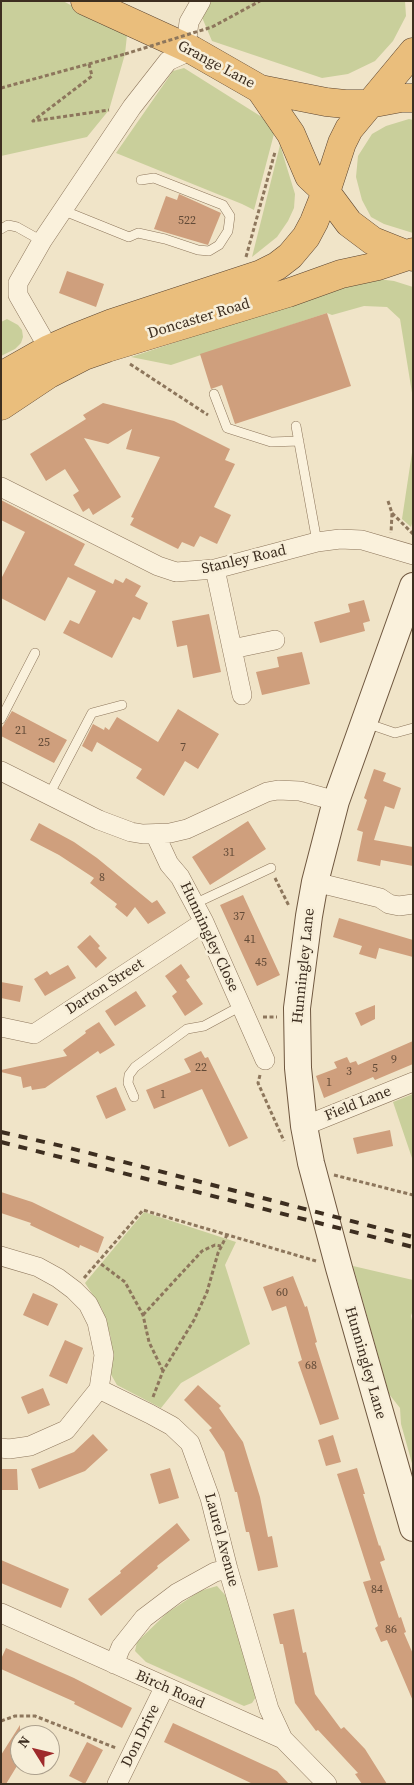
<!DOCTYPE html>
<html>
<head>
<meta charset="utf-8">
<style>
	body { margin:0 }
	#map { position:relative; width:414px; height:1785px; overflow:hidden; background:#f0e4c8; font-family:"Source Serif 4",serif }
	canvas { display:block }
	.frame { position:absolute; inset:0; border:2px solid #3d2e20; pointer-events:none }
	.north { position:absolute; left:10px; top:1725px; width:50px; height:50px; box-sizing:border-box; background:#f7eed8; border:1px solid #ada18e; border-radius:50%; rotate:306deg; font-size:14px; font-weight:700; line-height:20px; text-align:center; color:#3d2e20 }
	.north::after { content:''; display:block; margin:auto; width:18px; height:22px; background:#9e2a2b; clip-path:polygon(50% 0,100% 100%,50% 72%,0 100%) }
</style>
</head>
<body>
<div id="map">
<canvas width="414" height="1785"></canvas>
<div class="frame"></div>
<div class="north">N</div>
</div>
<script>
const ctx = document.querySelector('canvas').getContext('2d');
ctx.lineJoin = 'round';
function fill(path, color) { ctx.fillStyle = color; ctx.fill(path, 'evenodd'); }
const poly = rows => new Path2D(rows.map(r => 'M' + r).join(''));
function stroke(path, color, width, dash) { ctx.strokeStyle = color; ctx.lineWidth = width; ctx.lineCap = dash ? 'butt' : 'round'; ctx.setLineDash(dash || []); ctx.stroke(path); }
function drawText(font, color, halo, rows, align = 'center') {
  ctx.font = font + ' "Source Serif 4",serif'; ctx.lineWidth = 5; ctx.setLineDash([]); ctx.textBaseline = 'middle'; ctx.strokeStyle = halo; ctx.fillStyle = color; for (const [text, x, y, turn = 0] of rows) {
    ctx.save(); ctx.translate(x, y); ctx.rotate((+turn || 0) * Math.PI / 180); ctx.textAlign = isNaN(turn) ? turn : align; if (halo) ctx.strokeText(text, 0, 0); ctx.fillText(text, 0, 0); ctx.restore();
  }
}
fill(poly([
	[1,1,63,1,127,35,125,54,109,110,87,137,1,156],
	[211,1,405,1,406,16,393,41,375,61,348,74,322,78,212,41,201,15],
	[184,68,265,119,274,134,254,210,242,204,116,153,173,71],
	[409,119,413,120,413,233,384,224,371,217,362,200,356,177,358,156,372,134,386,126],
	[280,145,295,194,294,208,288,221,277,237,252,257],
	[378,279,394,281,413,287,413,399,400,319,387,307,364,306,332,315,327,313,171,365,131,357,358,282],
	[7,319,18,325,22,330,23,337,21,343,15,349,1,356,1,322],
	[413,446,413,520,411,527,402,519],
	[413,1094,413,1161,393,1102],
	[144,1212,236,1242,225,1265,250,1344,181,1383,161,1408,117,1385,109,1371,111,1338,102,1309,85,1283],
	[353,1266,413,1280,413,1310,411,1316,413,1325,413,1467,401,1424,400,1408,389,1394],
	[217,1586,227,1597,256,1697,252,1703,244,1706,146,1662,135,1651,137,1642,167,1613,200,1591]
]), '#c9cf9b');
fill(poly([
	[179,194,221,213,208,245,154,229,166,196,177,200],
	[67,271,104,284,96,307,59,293],
	[327,313,351,386,235,424,222,385,211,389,200,354],
	[103,403,174,421,230,449,225,460,235,464,214,507,231,515,217,544,200,536,194,547,182,542,178,549,130,525,134,518,131,517,160,457,126,449,132,429,108,444,84,438,121,497,93,515,89,508,83,512,73,495,79,491,65,469,46,481,30,454,86,419,83,415],
	[1,500,85,544,74,565,113,584,115,579,123,583,126,578,141,586,135,596,148,603,140,620,133,617,112,658,63,633,70,620,79,624,96,591,68,577,45,621,1,598,1,579,25,532,1,520],
	[364,600,370,621,363,623,365,631,320,643,314,622,350,612,348,604],
	[209,614,221,672,193,678,187,645,177,647,172,621],
	[302,652,310,684,262,695,256,672,279,667,277,657],
	[178,709,219,734,198,769,185,761,164,796,136,778,142,769,97,742,92,752,82,746,93,724,104,730,105,727,109,730,117,717,158,742],
	[12,711,67,740,54,763,1,736,1,729],
	[374,769,386,773,383,781,401,788,394,809,385,806,374,840,413,847,413,866,381,860,380,866,357,861,363,832,357,830,367,800,364,798],
	[248,821,266,849,210,885,192,857],
	[39,823,74,842,97,858,152,903,157,900,166,913,148,924,135,907,127,917,115,907,117,904,90,883,94,878,59,855,30,840],
	[243,895,280,975,257,986,220,905],
	[339,918,413,940,413,957,379,948,376,959,359,954,362,946,333,937],
	[90,935,100,946,98,948,107,958,96,968,77,947],
	[181,964,190,977,186,980,203,1004,185,1016,172,996,177,992,165,976],
	[68,965,76,978,45,996,34,979,47,971,50,975],
	[1,982,23,986,20,1002,1,998],
	[136,991,146,1006,115,1026,105,1011],
	[375,1005,375,1019,361,1026,355,1013],
	[99,1022,115,1045,100,1054,98,1051,45,1088,32,1090,31,1086,23,1088,21,1077,1,1072,1,1070,67,1056,63,1050,86,1033,85,1031],
	[413,1041,413,1064,375,1080,373,1077,324,1098,316,1076,337,1068,334,1062,347,1057,350,1063,356,1061,358,1065],
	[201,1051,205,1058,208,1057,248,1138,229,1147,202,1089,154,1109,146,1090,191,1072,184,1059],
	[116,1087,126,1110,106,1119,96,1096],
	[390,1130,393,1146,357,1154,353,1138],
	[1,1192,32,1202,104,1237,98,1253,80,1245,79,1248,30,1225,31,1223,1,1213],
	[293,1276,305,1307,307,1306,317,1342,315,1343,339,1419,320,1425,298,1362,302,1360,286,1306,272,1311,263,1287],
	[33,1293,58,1304,48,1326,23,1315],
	[65,1340,83,1348,67,1384,49,1376],
	[198,1385,221,1406,219,1408,243,1442,260,1497,268,1537,272,1536,278,1567,258,1571,249,1532,246,1532,237,1492,235,1492,224,1452,209,1430,212,1428,184,1400],
	[43,1388,50,1405,28,1414,21,1397],
	[93,1434,108,1450,85,1471,39,1489,31,1469,74,1452],
	[333,1435,341,1462,326,1466,318,1440],
	[170,1468,179,1498,159,1504,150,1474],
	[357,1468,365,1494,363,1494,379,1546,380,1545,385,1560,380,1562,399,1618,401,1617,406,1632,404,1633,413,1654,413,1701,387,1640,381,1642,375,1628,378,1626,363,1582,371,1580,337,1474],
	[1,1469,17,1469,18,1490,1,1490],
	[177,1523,190,1540,157,1566,158,1568,101,1616,88,1599,121,1573,120,1571],
	[1,1560,69,1589,61,1608,1,1583],
	[294,1609,303,1653,306,1652,315,1694,341,1729,344,1727,365,1749,387,1784,362,1784,355,1774,358,1773,318,1730,316,1731,295,1703,283,1644,280,1644,273,1614],
	[6,1648,74,1678,132,1708,122,1728,74,1704,75,1702,1,1669,1,1659],
	[173,1723,277,1771,289,1784,253,1784,164,1742],
	[20,1725,20,1761,6,1784,1,1784,1,1755],
	[87,1742,103,1750,85,1784,69,1776]
]), '#cf9f7d');
const service = poly([
	[62,210,129,237,138,233,165,239,198,250,209,251,219,245,228,231,230,216,223,205,154,178,141,180],
	[1,229,8,225,17,227,42,241],
	[214,394,227,428,271,442,299,441],
	[296,426,317,542],
	[1,719,35,653],
	[366,723,395,733,413,728],
	[49,795,92,713,122,705],
	[194,904,271,868],
	[134,1097,128,1083,129,1075,135,1067,187,1029,204,1026,241,1006]
]);
const minor = poly([
	[49,349,18,295,18,283,42,241,132,107,168,61,192,50,187,38,189,22,201,1],
	[1,487,158,566,176,572,215,569,317,542,340,539,362,540,413,555],
	[215,569,242,695],
	[232,649,275,640],
	[1,771,99,820,131,832,143,834,170,833,187,829,267,792,278,790,300,791,336,801],
	[155,834,169,864,180,877,204,922,265,1060],
	[315,882,380,898,389,904,399,906,413,904],
	[1,1027,34,1034,204,922],
	[304,1126,413,1082],
	[1,1256,38,1267,58,1278,74,1290,88,1304,97,1322,104,1355,99,1389],
	[99,1389,150,1414,172,1426,190,1443,210,1498,228,1569,269,1709,283,1739],
	[1,1448,9,1449,30,1446,66,1430,99,1389],
	[1,1613,283,1739,327,1784],
	[114,1664,121,1647,144,1618,177,1593,215,1572,228,1569],
	[117,1784,164,1688]
]);
const secondary = poly([
	[413,586,336,801,315,882,309,916,297,1008,298,1068,304,1126,311,1163,339,1268,413,1528]
]);
const trunk = poly([
	[85,1,192,50,260,89,291,134,309,176,326,192,349,223,373,241,413,257],
	[260,89,326,102,345,104,369,104,401,98,413,98],
	[1,376,49,349,74,338,112,323,261,274,277,266,290,256,306,237,314,222,326,192,342,143,349,129,413,52],
	[1,406,49,374,84,356,107,348,288,293,341,274,378,266,408,256,413,252]
]);
stroke(service, '#8d765c', 10);
stroke(minor, '#8d765c', 20);
stroke(secondary, '#6f573f', 28);
stroke(trunk, '#5b4430', 29);
stroke(poly([
	[212,27,260,1],
	[89,64,92,76,33,121,109,110],
	[1,88,125,54],
	[246,257,275,152],
	[130,364,208,415],
	[388,501,392,513,391,533],
	[392,513,413,534],
	[275,878,289,906],
	[263,1017,277,1017],
	[260,1075,258,1083,284,1141],
	[334,1175,413,1195],
	[101,1264,125,1282,143,1315,149,1342,163,1371],
	[84,1278,143,1210,316,1261],
	[143,1315,202,1251,215,1245,221,1246],
	[153,1397,163,1371,194,1320,207,1292,218,1253,227,1235],
	[1,1721,15,1716,35,1716,116,1748]
]), '#8d765c', 3, [4, 2.5]);
stroke(service, '#faf1dc', 9);
stroke(minor, '#faf1dc', 19);
stroke(secondary, '#faf1dc', 26);
stroke(trunk, '#eabe7c', 28);
stroke(poly([
	[1,1132,66,1147,413,1237],
	[1,1142,413,1247]
]), '#3d2e20', 4, [9, 9]);
stroke(poly([
	[125,54,212,27]
]), '#8d765c', 3, [4, 2.5]);
drawText('12px', '#624a37', null, [
	["522",187,221],
	["21",21,731],
	["25",44,743],
	["7",183,748],
	["31",229,853],
	["8",102,878],
	["37",239,917],
	["41",250,940],
	["45",261,963],
	["9",394,1060],
	["22",201,1068],
	["5",375,1069],
	["3",349,1072],
	["1",329,1083],
	["1",163,1095],
	["60",282,1293],
	["68",311,1366],
	["84",377,1590],
	["86",391,1630]
]);
drawText('15px', '#3d2e20', '#f7eed8', [
	["Grange Lane",216,65,28],
	["Doncaster Road",199,319,-17],
	["Stanley Road",244,560,-13],
	["Hunningley Close",209,937,65],
	["Hunningley Lane",304,966,-84],
	["Darton Street",105,987,-33],
	["Field Lane",358,1104,-22],
	["Hunningley Lane",365,1363,74],
	["Laurel Avenue",221,1540,75],
	["Birch Road",170,1690,24],
	["Don Drive",141,1736,-64]
]);
</script>
</body>
</html>
